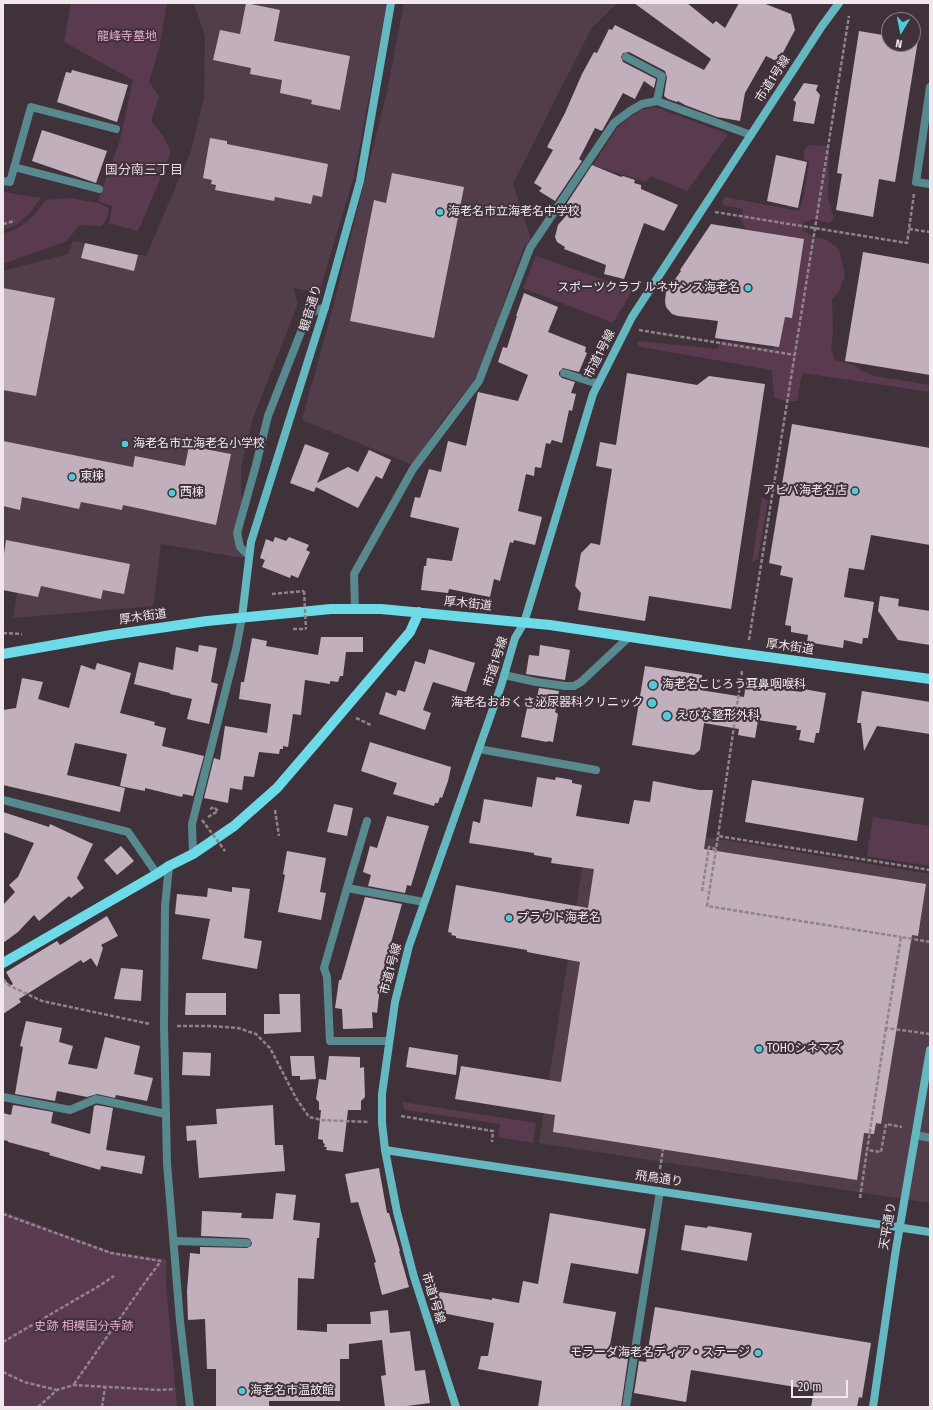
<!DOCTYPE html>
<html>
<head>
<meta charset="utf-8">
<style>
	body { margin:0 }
	#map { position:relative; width:933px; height:1410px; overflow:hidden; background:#40323b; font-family:"Fira Sans Condensed",sans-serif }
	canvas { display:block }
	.frame { position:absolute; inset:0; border:4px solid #f1e8ee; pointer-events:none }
	.north { position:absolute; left:881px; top:12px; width:40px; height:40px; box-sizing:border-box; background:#40323b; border:1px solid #877b83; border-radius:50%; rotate:190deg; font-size:11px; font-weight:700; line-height:16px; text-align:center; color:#f1e8ee }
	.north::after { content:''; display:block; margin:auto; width:14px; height:18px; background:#52cbd9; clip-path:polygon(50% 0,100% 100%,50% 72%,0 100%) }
	.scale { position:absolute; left:791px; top:1380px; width:57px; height:18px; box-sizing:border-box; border:2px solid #f1e8ee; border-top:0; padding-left:5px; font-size:12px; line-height:14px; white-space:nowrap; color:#f1e8ee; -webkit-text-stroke:3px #40323b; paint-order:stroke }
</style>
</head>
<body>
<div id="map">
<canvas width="933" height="1410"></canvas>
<div class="frame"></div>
<div class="north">N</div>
<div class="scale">20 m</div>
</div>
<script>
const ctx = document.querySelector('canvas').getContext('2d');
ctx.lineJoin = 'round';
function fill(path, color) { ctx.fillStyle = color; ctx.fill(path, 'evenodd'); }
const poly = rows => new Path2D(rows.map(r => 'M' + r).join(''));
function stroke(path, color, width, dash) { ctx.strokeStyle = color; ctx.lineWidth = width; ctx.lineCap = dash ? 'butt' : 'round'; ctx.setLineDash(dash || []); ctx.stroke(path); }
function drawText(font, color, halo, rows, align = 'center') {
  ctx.font = font + ' "Fira Sans Condensed","Noto Sans JP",sans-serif'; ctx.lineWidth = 4; ctx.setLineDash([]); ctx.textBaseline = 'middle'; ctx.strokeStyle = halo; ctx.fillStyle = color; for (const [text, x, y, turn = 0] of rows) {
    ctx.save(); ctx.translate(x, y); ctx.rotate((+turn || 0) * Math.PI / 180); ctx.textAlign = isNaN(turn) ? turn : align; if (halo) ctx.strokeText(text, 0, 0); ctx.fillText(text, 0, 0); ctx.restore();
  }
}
fill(poly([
	[194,3,387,3,354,176,319,293,293,288,298,303,252,421,241,468,243,558,161,544,153,606,13,618,20,572,3,566,3,271,68,254,73,241,146,256,191,151,204,98,205,36],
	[404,3,617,3,591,29,513,184,531,239,524,247,477,376,439,425,413,465,302,420,331,315,387,92],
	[590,818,930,874,930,1203,539,1143]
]), '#513e4a');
fill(poly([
	[71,3,167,3,160,45,149,82,159,96,151,121,164,137,171,152,159,182,138,231,109,223,112,206,98,201,120,140,133,80,64,42],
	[655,107,728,134,687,191,651,176,646,182,593,165,617,128,630,117,641,110],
	[808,145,829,146,828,198,834,218,829,223,814,219,804,222,803,230,813,237,825,239,839,249,845,276,838,293,832,299,833,332,831,349,835,360,854,365,862,371,875,376,930,385,930,392,803,373,801,379,797,401,785,401,774,398,772,370,641,347,636,343,639,341,717,349,721,341,773,349,775,344,789,237,746,229,741,221,743,209,724,205,722,203,725,197,799,211,804,195,809,161,804,159,804,152],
	[3,192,41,198,29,214,16,225,3,230],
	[70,198,98,203,109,208,107,218,102,226,79,225,67,241,3,264,3,234,18,228,33,216,46,200],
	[536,256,633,290,613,323,523,288],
	[762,497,768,501,758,558,755,561,752,562],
	[873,817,930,826,930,866,867,856],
	[402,1102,536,1123,533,1143,498,1137,500,1124,405,1110],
	[3,1211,112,1252,166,1259,166,1284,177,1407,3,1407]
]), '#5a3a4f');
fill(poly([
	[246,3,280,10,274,41,350,56,340,110,311,104,312,100,280,93,282,80,250,74,251,68,213,60,220,30,240,34],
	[634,3,687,3,713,24,716,21,725,28,739,3,763,3,791,14,795,30,778,62,766,56,745,93,740,121,717,117,685,105,678,101,677,102,668,99,664,96,667,77,665,71,629,52,623,53,621,57,623,62,656,79,654,88,644,81,635,99,623,93,602,131,595,128,579,159,582,161,555,201,539,191,542,188,534,183,553,150,547,147,565,113,582,74,594,52,597,53,609,29,612,30,615,25,704,70,711,59],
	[859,31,889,36,889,44,913,44,913,39,918,40,895,182,879,179,873,217,836,210,842,174,837,173],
	[72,70,128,85,117,122,57,102,66,72,71,73],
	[804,83,818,85,816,90,820,95,814,124,793,121,796,102,793,100],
	[42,130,107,151,96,183,32,161],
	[210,138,227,141,227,144,328,164,322,197,313,195,311,204,275,197,274,201,215,190,216,185,211,184,212,180,203,178],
	[776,155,807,162,798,208,767,201],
	[592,165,621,177,623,176,635,180,634,183,641,185,641,189,678,205,664,231,644,223,624,279,604,274,606,265,564,249,565,247,557,242,555,237,558,225,571,210,565,206],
	[392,173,464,187,434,338,350,321,374,200,386,203],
	[711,224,804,239,792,318,785,317,779,347,715,338,718,321,678,316,672,314,666,307,665,301,666,292,681,271,680,270],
	[85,243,138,255,134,271,81,258],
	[863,252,930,264,930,375,845,361],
	[3,288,55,298,36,396,3,390],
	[524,293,558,307,548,332,586,347,585,352,587,353,579,372,563,368,559,372,559,375,562,378,575,382,571,393,576,394,572,411,569,410,562,443,552,440,550,444,546,443,541,468,535,467,534,476,526,474,518,511,542,517,535,545,514,540,513,543,510,542,500,581,494,579,490,597,449,589,448,593,421,590,424,566,426,566,427,558,452,561,459,528,410,517,415,497,420,498,429,469,441,472,448,441,466,446,478,392,518,401,528,375,498,362,503,347,507,348,517,316,516,316],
	[627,373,697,385,709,376,765,384,731,609,649,596,645,621,578,610,581,593,575,586,581,553,591,543,600,545,612,469,596,466,600,442,616,445],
	[792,424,930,448,930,545,871,535,864,570,849,568,844,597,874,602,868,638,863,638,862,644,844,640,843,648,807,642,808,635,791,632,791,626,785,625,793,578,780,575,782,566,769,563],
	[3,441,133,467,135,456,185,466,189,446,231,454,216,525,123,505,122,510,81,502,79,509,22,497,20,510,3,506],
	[305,444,329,453,317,483,348,467,358,472,369,450,391,460,382,479,376,476,358,508,316,487,314,492,290,483],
	[275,537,286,541,289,537,309,545,306,550,310,552,298,578,291,575,290,578,262,567,265,560,260,558,266,539,273,542],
	[6,540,130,564,124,594,103,590,101,599,41,586,38,597,3,590,3,561],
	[880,596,899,599,898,606,930,611,930,645,898,640,878,611],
	[321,637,363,637,363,652,346,652,343,676,340,676,338,682,330,681,330,684,305,680,301,715,293,714,288,747,283,746,283,749,280,749,279,754,259,752,254,777,244,776,242,790,230,788,228,803,204,798,214,758,220,760,225,726,267,733,271,704,239,699,241,682,244,682,252,638,267,641,266,646,318,655],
	[199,645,217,648,211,682,218,684,209,724,187,719,192,699,170,694,170,693,134,684,139,662,173,670,176,647,198,652],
	[540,645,570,650,565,680,526,674,529,655,539,656],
	[429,649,475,663,466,692,433,682,423,710,431,713,425,730,379,714,386,692,396,696,398,690,405,692,415,661,425,664],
	[97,663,131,673,120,713,155,722,154,725,166,728,162,746,204,756,193,796,183,794,182,797,145,788,145,791,120,786,127,754,75,743,67,775,125,788,120,812,3,785,3,710,16,708,22,678,43,682,38,699,69,708,81,665,95,670],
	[645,666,702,675,700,690,744,697,747,677,776,681,778,689,802,692,803,689,826,693,819,733,816,733,814,743,799,740,801,730,796,730,797,726,758,720,755,738,738,735,739,729,704,723,700,750,694,755,632,745],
	[539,688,559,691,555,712,558,714,553,742,548,741,547,742,521,737,527,708,536,702],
	[862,691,930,702,930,734,877,726,864,751,861,723,857,723],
	[370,742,451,767,448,781,442,798,440,797,438,803,435,803,434,806,393,794,397,783,361,771],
	[537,777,555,780,556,777,572,780,572,783,582,785,576,816,629,824,634,800,650,802,653,781,699,790,713,790,704,849,926,884,918,936,912,935,881,1124,876,1123,874,1134,864,1133,857,1180,553,1132,555,1115,455,1099,461,1066,561,1082,580,962,527,952,527,950,456,938,456,936,451,935,452,933,448,932,456,885,588,908,594,869,551,863,552,858,534,855,534,853,469,843,473,821,480,823,484,799,532,807],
	[752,780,864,798,857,841,745,822],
	[334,804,353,808,347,836,327,832],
	[3,812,49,827,50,824,93,844,77,878,84,888,71,898,69,896,39,921,34,915,18,932,3,943,3,905,15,892,9,885,18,877,34,843,3,832],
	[387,816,429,826,411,886,407,885,405,893,368,886,371,875,363,872,370,846,377,848],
	[121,846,134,861,117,875,104,860],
	[287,851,326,858,320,892,326,893,321,920,278,912,285,875,283,874],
	[232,887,250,889,244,938,262,941,257,969,202,959,210,919,175,914,177,894,207,897,208,888,232,892],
	[365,897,402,904,381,978,377,1013,372,1012,373,1028,343,1029,342,1009,335,1008,339,980,341,980],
	[107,916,118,936,101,945,103,948,97,967,91,958,83,963,81,960,19,999,21,1002,3,1014,3,977,10,986,13,984,6,972,57,941,60,945],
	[121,968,143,970,141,1001,114,999],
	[186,993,226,993,226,1015,185,1015],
	[279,994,300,994,301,1032,264,1034,264,1014,280,1014],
	[26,1021,62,1028,59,1042,73,1046,68,1064,97,1069,105,1037,140,1046,134,1074,153,1078,147,1101,116,1095,115,1098,97,1094,87,1097,57,1091,55,1101,15,1094,23,1047,20,1046],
	[409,1047,458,1055,456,1075,406,1067],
	[183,1052,211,1053,210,1076,182,1075],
	[290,1056,314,1056,316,1079,300,1080,300,1076,292,1076],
	[329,1056,360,1057,360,1068,364,1067,365,1097,361,1101,361,1110,348,1110,343,1152,326,1150,327,1147,324,1147,325,1144,323,1143,323,1140,318,1139,321,1110,319,1110,319,1102,316,1099,319,1079,326,1080],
	[13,1105,53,1112,51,1123,90,1134,94,1106,97,1105,113,1108,106,1150,145,1156,142,1174,101,1166,100,1170,49,1155,50,1153,8,1142,8,1141,3,1140,3,1113,11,1115],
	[273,1105,275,1145,283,1145,285,1171,199,1178,196,1140,187,1141,186,1126,217,1124,216,1109],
	[379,1168,387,1213,389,1213,400,1251,399,1251,409,1287,382,1295,374,1263,376,1262,358,1202,351,1203,345,1174],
	[276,1193,296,1195,293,1220,320,1223,319,1238,317,1238,314,1279,298,1278,297,1330,327,1332,327,1324,371,1324,370,1312,388,1310,390,1333,410,1331,415,1371,425,1370,430,1403,399,1407,385,1407,381,1376,386,1375,382,1340,349,1344,349,1359,340,1359,340,1401,269,1401,269,1407,216,1407,216,1369,207,1369,205,1319,188,1320,187,1291,190,1253,200,1254,200,1247,247,1248,251,1246,252,1243,250,1239,247,1238,201,1236,202,1211,242,1213,241,1218,273,1219],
	[550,1213,646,1229,638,1274,571,1263,563,1303,616,1312,608,1356,628,1359,621,1407,538,1407,542,1381,478,1369,481,1356,488,1356,494,1323,442,1313,433,1291,492,1300,492,1298,519,1303,523,1281,538,1284],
	[685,1225,707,1228,708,1226,752,1233,747,1261,681,1250],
	[655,1307,871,1343,862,1398,859,1397,857,1407,811,1407,814,1390,691,1370,686,1402,634,1393,639,1361,646,1362]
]), '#c1b0bb');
stroke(poly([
	[715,212,907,243,914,194],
	[3,224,15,221],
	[909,229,930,232],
	[639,330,795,355],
	[272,594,304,591],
	[293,629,306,629],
	[3,633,22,634],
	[749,640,849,16],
	[742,671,718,836,930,870],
	[356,718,371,725],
	[275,810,279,836],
	[208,817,218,811,214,807,210,809],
	[716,849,707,906,901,937],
	[702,891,709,847,716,849,718,836],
	[930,942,901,937,886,1028,930,1034],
	[3,980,10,986,42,1001,150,1024],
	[177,1026,211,1026,238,1028,256,1034,270,1048,296,1098,309,1117,322,1120,369,1122],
	[886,1028,867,1150,881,1152,886,1124,902,1127],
	[401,1116,493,1131,492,1142],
	[660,1169,663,1149],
	[860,1198,867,1150],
	[3,1214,111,1253,161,1261],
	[3,1342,99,1286,114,1276],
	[3,1372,24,1382,57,1390],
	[74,1384,146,1281,161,1261],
	[38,1407,57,1390,74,1385,160,1390,175,1389],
	[102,1407,105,1387]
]), '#90848c', 2.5, [4, 2]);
stroke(poly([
	[626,57,662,76,657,101],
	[930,87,916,182,930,184],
	[14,167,99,189],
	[3,181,10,182,31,107,116,129],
	[564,373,598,384],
	[249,556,240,547,237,533,256,465,268,416,308,314,325,307],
	[504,675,536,682,565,686,574,686,581,682,629,637],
	[479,749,596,770],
	[193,854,192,824,236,649,242,617],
	[347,888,367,821],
	[389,1041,330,1041,327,977,324,968,347,888,424,902],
	[3,1097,70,1110,96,1099,166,1114],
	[916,1135,930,1138],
	[174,1241,247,1243]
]), '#57898f', 8);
stroke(poly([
	[355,609,354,574,413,469,479,381,530,248,614,123,630,111,642,104,657,101,751,135],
	[3,800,128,832,157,874],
	[169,866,165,906,164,1026,167,1163,180,1321,190,1407],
	[626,1407,660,1191]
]), '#57898f', 8);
stroke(poly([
	[242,617,251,542,325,307,360,181,391,3],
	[385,1150,930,1232],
	[456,1407,414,1277,397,1212,385,1150,382,1123,382,1094,395,1002,409,946,501,686,515,638,524,623,593,394,632,317,822,26,839,3],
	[873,1407,895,1255,930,1050]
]), '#65b7c0', 8);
stroke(poly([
	[3,654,111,635,207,621,331,609,381,609,550,625,731,652,930,679],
	[3,963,157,874,169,866,193,854,234,826,277,788,320,738,410,632,419,612]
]), '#6ddae7', 10);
stroke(poly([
	[304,591,306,629],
	[202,820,225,851]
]), '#90848c', 2.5, [4, 2]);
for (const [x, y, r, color] of [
	[440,212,4,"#52cbd9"],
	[748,288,4,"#52cbd9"],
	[125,444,4,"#52cbd9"],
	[72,477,4,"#52cbd9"],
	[855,491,4,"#52cbd9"],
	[172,493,4,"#52cbd9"],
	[653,685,5,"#52cbd9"],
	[652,703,5,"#52cbd9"],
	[667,716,5,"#52cbd9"],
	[509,918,4,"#52cbd9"],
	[759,1049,4,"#52cbd9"],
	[758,1353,4,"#52cbd9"],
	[242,1391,4,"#52cbd9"]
]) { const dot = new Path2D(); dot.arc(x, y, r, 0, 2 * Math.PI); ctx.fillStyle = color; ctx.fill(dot); stroke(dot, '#40323b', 1.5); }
drawText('12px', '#e8aad2', '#40323b', [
	["龍峰寺墓地",127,37],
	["史跡 相模国分寺跡",84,1327]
]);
drawText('12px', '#f1e8ee', '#40323b', [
	["市道1号線",773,79,-57],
	["観音通り",311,308,-73],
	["市道1号線",600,354,-63],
	["厚木街道",468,604,6],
	["厚木街道",143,617,-8],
	["厚木街道",790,647,8],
	["市道1号線",496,662,-72],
	["市道1号線",391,969,-75],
	["飛鳥通り",659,1179,8],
	["天平通り",888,1226,-80],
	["市道1号線",433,1298,73]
]);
drawText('12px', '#f1e8ee', '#40323b', [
	["海老名市立海老名中学校",448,212],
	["スポーツクラブ ルネサンス海老名",740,288,"right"],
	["海老名市立海老名小学校",133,444],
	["東棟",80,477],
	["アビバ海老名店",847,491,"right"],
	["西棟",180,493],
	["海老名こじろう耳鼻咽喉科",662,685],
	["海老名おおくさ泌尿器科クリニック",643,703,"right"],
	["えびな整形外科",676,716],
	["プラウド海老名",517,918],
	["TOHOシネマズ",767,1049],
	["モラーダ海老名ディア・ステージ",750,1353,"right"],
	["海老名市温故館",250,1391]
], 'left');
drawText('13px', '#e8d6e1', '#40323b', [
	["国分南三丁目",144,170]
]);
</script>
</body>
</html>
